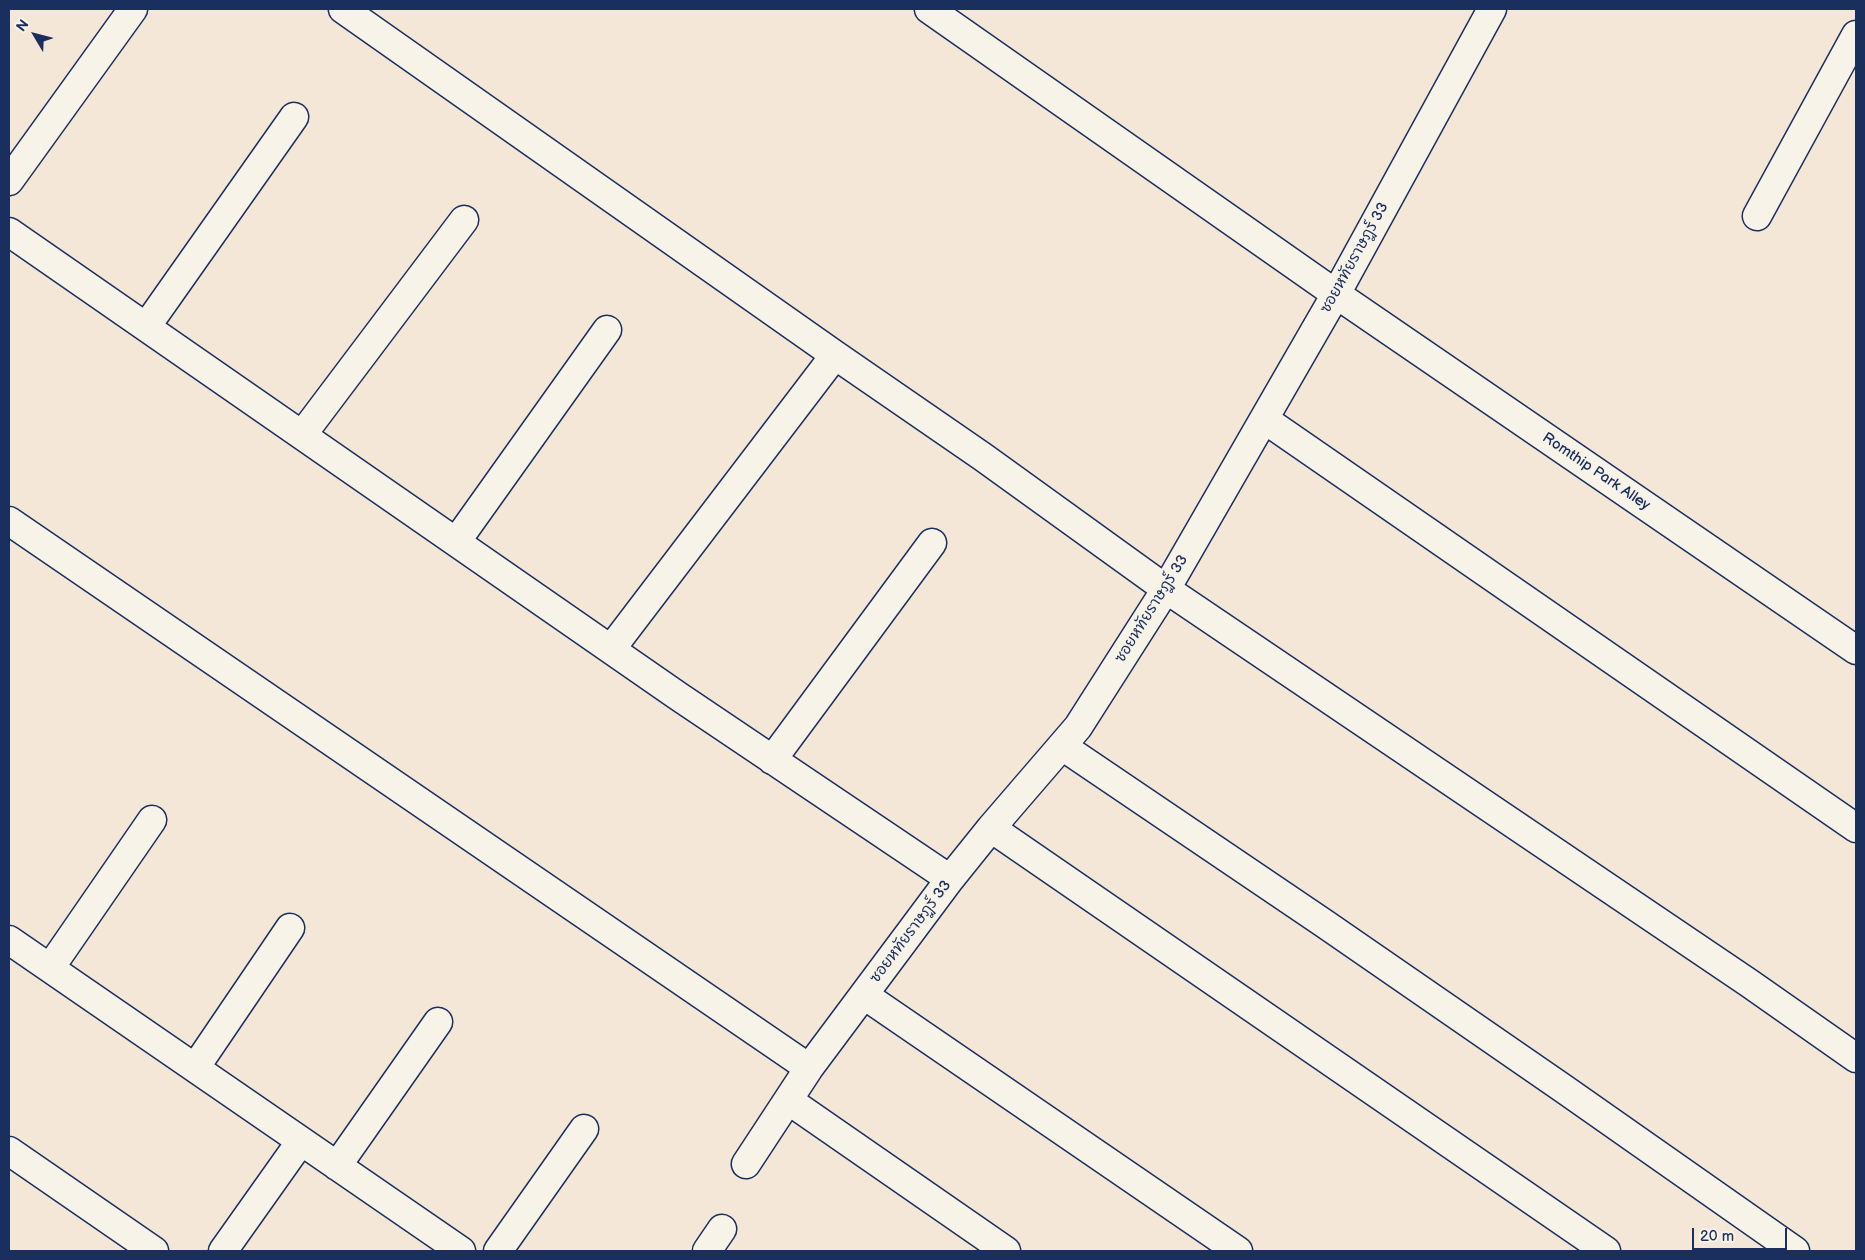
<!DOCTYPE html>
<html>
<head>
<meta charset="utf-8">
<style>
	body { margin:0 }
	#map { position:relative; width:1865px; height:1260px; overflow:hidden; background:#f4e7d8; font-family:"Balsamiq Sans",sans-serif }
	canvas { display:block }
	.frame { position:absolute; inset:0; border:10px solid #1b2f5e; pointer-events:none }
	.north { position:absolute; left:10px; top:10px; width:50px; height:50px; -webkit-text-stroke:4px #f7f3e8; paint-order:stroke; rotate:307deg; font-size:14px; font-weight:700; line-height:20px; text-align:center; color:#1b2f5e }
	.north::after { content:''; display:block; margin:auto; width:18px; height:22px; background:#1b2f5e; clip-path:polygon(50% 0,100% 100%,50% 72%,0 100%) }
	.scale { position:absolute; left:1692px; top:1228px; width:95px; height:22px; box-sizing:border-box; border:2px solid #1b2f5e; border-top:0; padding-left:6px; font-size:15px; line-height:18px; white-space:nowrap; color:#1b2f5e; -webkit-text-stroke:4px #f7f3e8; paint-order:stroke }
</style>
</head>
<body>
<div id="map">
<canvas width="1865" height="1260"></canvas>
<div class="frame"></div>
<div class="north">N</div>
<div class="scale">20 m</div>
</div>
<script>
const ctx = document.querySelector('canvas').getContext('2d');
ctx.lineJoin = 'round';
const poly = rows => new Path2D(rows.map(r => 'M' + r).join(''));
function stroke(path, color, width, dash) { ctx.strokeStyle = color; ctx.lineWidth = width; ctx.lineCap = dash ? 'butt' : 'round'; ctx.setLineDash(dash || []); ctx.stroke(path); }
function drawText(font, color, halo, rows, align = 'center') {
  ctx.font = font + ' "Balsamiq Sans","Playpen Sans Thai",sans-serif'; ctx.lineWidth = 4.5; ctx.setLineDash([]); ctx.textBaseline = 'middle'; ctx.strokeStyle = halo; ctx.fillStyle = color; for (const [text, x, y, turn = 0] of rows) {
    ctx.save(); ctx.translate(x, y); ctx.rotate((+turn || 0) * Math.PI / 180); ctx.textAlign = isNaN(turn) ? turn : align; if (halo) ctx.strokeText(text, 0, 0); ctx.fillText(text, 0, 0); ctx.restore();
  }
}
const street = poly([
	[343,9,835,355,983,457,1166,589,1749,983,1856,1058],
	[929,9,1336,294,1856,650],
	[9,181,133,9],
	[1757,216,1856,35],
	[9,232,678,696,950,879],
	[146,327,294,117],
	[1264,419,1856,828],
	[302,435,464,220],
	[9,521,809,1068],
	[456,542,607,330],
	[611,649,835,355],
	[1062,746,1325,924,1564,1089,1795,1251],
	[772,760,932,543],
	[991,828,1606,1251],
	[9,940,461,1251],
	[50,968,152,820],
	[864,995,1238,1251],
	[195,1068,290,928],
	[788,1100,1006,1251],
	[9,1151,154,1251],
	[746,1164,809,1068,950,879,991,828,1078,727,1166,589,1336,294,1492,9],
	[337,1166,438,1022],
	[223,1251,301,1141],
	[498,1251,584,1129],
	[707,1251,722,1229]
]);
stroke(street, '#1b2f5e', 31);
stroke(street, '#f7f3e8', 28);
drawText('15px', '#1b2f5e', '#f7f3e8', [
	["ซอยหทัยราษฎร์ 33",1355,258,-61],
	["Romthip Park Alley",1596,472,34],
	["ซอยหทัยราษฎร์ 33",1152,609,-58],
	["ซอยหทัยราษฎร์ 33",911,932,-53]
]);
</script>
</body>
</html>
